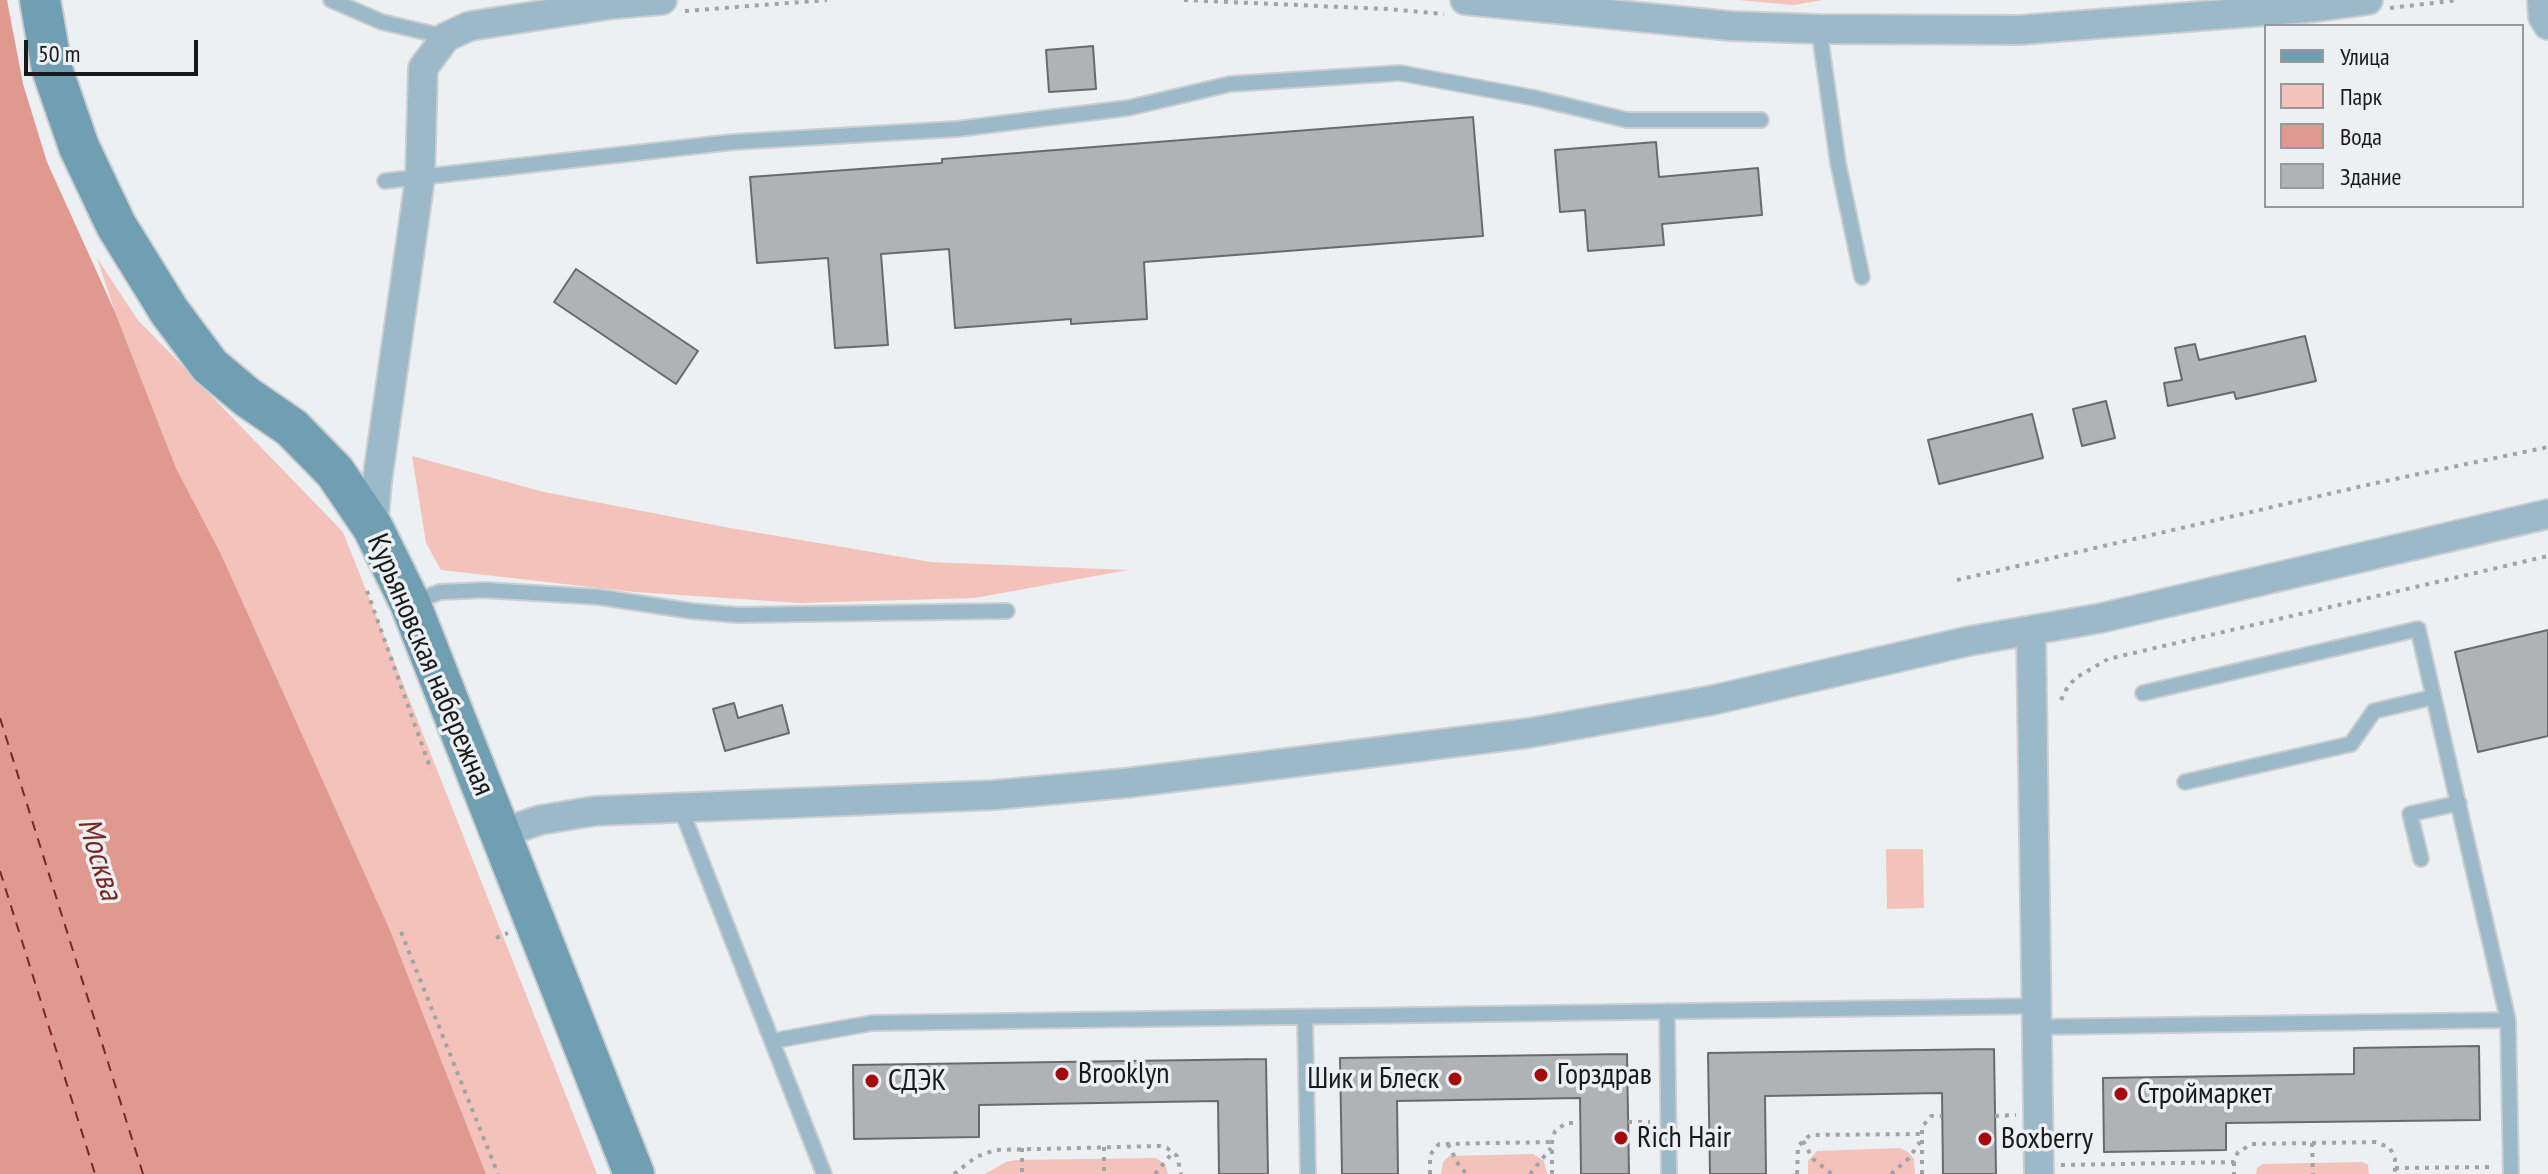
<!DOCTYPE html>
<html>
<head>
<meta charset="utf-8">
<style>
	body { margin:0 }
	#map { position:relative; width:2548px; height:1174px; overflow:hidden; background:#ecf0f2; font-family:"PT Sans Narrow",sans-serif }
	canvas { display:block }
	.legend { position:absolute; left:2264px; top:24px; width:260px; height:184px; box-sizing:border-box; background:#ecf0f2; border:2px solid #979a9c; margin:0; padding:10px 14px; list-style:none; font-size:24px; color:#18191a }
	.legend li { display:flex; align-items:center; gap:16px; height:40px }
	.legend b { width:40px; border:2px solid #979a9c }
	.scale { position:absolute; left:24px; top:40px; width:174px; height:36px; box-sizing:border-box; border:4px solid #18191a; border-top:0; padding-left:10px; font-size:24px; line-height:28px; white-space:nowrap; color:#18191a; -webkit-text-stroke:6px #ecf0f2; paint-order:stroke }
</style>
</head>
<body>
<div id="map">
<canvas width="2548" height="1174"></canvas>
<ul class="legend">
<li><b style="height:10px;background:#709eb3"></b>Улица</li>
<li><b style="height:22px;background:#f3c2bb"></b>Парк</li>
<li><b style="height:22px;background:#df998f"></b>Вода</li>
<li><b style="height:22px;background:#b0b3b5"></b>Здание</li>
</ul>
<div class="scale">50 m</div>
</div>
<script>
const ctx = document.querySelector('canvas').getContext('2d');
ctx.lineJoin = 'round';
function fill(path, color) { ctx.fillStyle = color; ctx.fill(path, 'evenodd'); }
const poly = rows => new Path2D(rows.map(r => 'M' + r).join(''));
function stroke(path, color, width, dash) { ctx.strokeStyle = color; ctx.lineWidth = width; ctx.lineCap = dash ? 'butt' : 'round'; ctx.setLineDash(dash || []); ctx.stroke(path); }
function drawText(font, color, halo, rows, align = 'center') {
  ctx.font = font + ' "PT Sans Narrow",sans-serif'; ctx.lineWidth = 7; ctx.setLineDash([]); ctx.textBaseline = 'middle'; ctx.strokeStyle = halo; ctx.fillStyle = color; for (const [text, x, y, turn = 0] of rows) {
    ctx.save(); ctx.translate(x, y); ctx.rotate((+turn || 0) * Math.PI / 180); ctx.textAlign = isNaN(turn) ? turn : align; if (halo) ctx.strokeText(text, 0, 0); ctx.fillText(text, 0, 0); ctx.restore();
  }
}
fill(poly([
	[1738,0,1822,0,1794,5],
	[97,258,137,319,343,532,597,1174,486,1174,390,930,221,554,176,468,115,312],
	[412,456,544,492,730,528,931,562,1128,570,975,598,800,603,635,592,441,570,426,543],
	[1886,849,1923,849,1924,908,1887,909],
	[1900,1148,1908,1152,1914,1159,1915,1174,1808,1174,1808,1161,1817,1151],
	[1533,1154,1544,1161,1547,1174,1441,1174,1443,1162,1449,1156],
	[1156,1158,1165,1164,1168,1174,985,1174,1006,1162,1016,1160],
	[2362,1162,2368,1165,2369,1174,2256,1174,2257,1168,2263,1164]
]), '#f3c2bb');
fill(poly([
	[0,0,7,0,23,84,47,162,115,312,176,468,221,554,390,930,486,1174,0,1174]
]), '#df998f');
stroke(poly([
	[0,718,143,1174],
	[0,871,95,1174]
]), '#792720', 2, [10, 8]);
const building = poly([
	[1093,46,1096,89,1049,92,1046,50,1093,46],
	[1473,117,1483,236,1144,262,1147,319,1071,324,1071,319,955,328,949,249,881,254,888,345,835,348,828,258,757,263,750,177,942,163,942,159,1473,117],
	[1656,142,1659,177,1758,168,1762,215,1662,224,1664,245,1588,251,1585,210,1560,212,1555,150,1656,142],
	[576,269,698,351,676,384,554,302,576,269],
	[2305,336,2316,381,2236,399,2234,392,2168,406,2164,383,2182,380,2175,348,2195,344,2199,360,2305,336],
	[2106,401,2115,438,2082,446,2073,409,2106,401],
	[2032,414,2043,458,1939,484,1928,440,2032,414],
	[2548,630,2548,736,2478,752,2455,652,2548,630],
	[734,703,738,718,782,705,789,733,725,751,713,709,734,703],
	[2479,1046,2480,1120,2226,1123,2226,1150,2104,1152,2103,1078,2354,1074,2354,1048,2479,1046],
	[1994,1049,1996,1174,1943,1174,1942,1093,1765,1096,1766,1174,1710,1174,1708,1053,1994,1049],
	[1627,1054,1629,1174,1581,1174,1580,1098,1397,1101,1398,1174,1342,1174,1340,1058,1627,1054],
	[1266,1059,1268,1174,1219,1174,1218,1101,979,1105,979,1137,854,1139,853,1065,1266,1059]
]);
fill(building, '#b0b3b5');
stroke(building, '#686b6c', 2);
const service = poly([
	[331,0,382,22,446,37],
	[1819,29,1838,163,1862,277],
	[385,181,733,142,957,129,1128,108,1230,84,1400,73,1535,98,1627,120,1761,120],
	[414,602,440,592,485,590,599,597,691,611,738,615,1007,611],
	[2143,693,2418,629,2508,1020],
	[2185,782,2351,744,2374,711,2434,697],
	[681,809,824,1174],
	[2421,859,2410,814,2459,803],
	[1667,1011,1669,1174],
	[1305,1017,1308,1174],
	[2037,1027,2508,1020,2511,1174],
	[772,1041,872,1023,2036,1006]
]);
const minor = poly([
	[1465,0,1731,26,1819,29,2019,30,2317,7,2368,0],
	[2542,0,2543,17,2548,25],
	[373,528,377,482,420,178,423,68,446,37,470,26,614,4,662,0],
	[2031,631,2039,1174],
	[502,833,540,820,595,811,994,795,1126,783,1529,733,1713,700,1969,641,2101,618,2548,514]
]);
const secondary = poly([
	[40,0,52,69,79,147,116,225,169,311,210,366,247,397,292,428,335,472,373,528,410,603,634,1174]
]);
stroke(service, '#cacecf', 18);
stroke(minor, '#cacecf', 32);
stroke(secondary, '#cacecf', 44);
stroke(poly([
	[1184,0,1387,9,1444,14],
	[2390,8,2459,0],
	[685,11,827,0],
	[1957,580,2376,483,2548,447],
	[367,591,431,770],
	[2061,700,2068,686,2077,677,2108,659,2548,556],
	[401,932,498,1174],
	[496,938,508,933],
	[1995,1116,2016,1115],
	[1628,1122,1650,1122],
	[1803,1141,1813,1159,1832,1174],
	[2312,1143,2313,1174],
	[1448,1144,1459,1166,1467,1174],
	[1104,1147,1104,1174],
	[1022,1148,1022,1174],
	[2234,1162,2234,1174],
	[2061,1165,2234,1162,2238,1152,2252,1144,2376,1142,2390,1148,2395,1159,2395,1174],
	[2395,1168,2493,1167],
	[954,1174,976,1157,995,1150,1159,1146,1167,1148,1177,1156,1181,1174],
	[1155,1174,1173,1152],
	[1430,1174,1430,1155,1439,1144,1552,1142],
	[1530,1174,1551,1148],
	[1552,1174,1552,1142,1555,1131,1566,1123,1580,1123],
	[1797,1174,1798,1146,1810,1135,1921,1134],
	[1891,1174,1909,1158,1920,1142],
	[1922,1174,1922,1127,1931,1116,1942,1116]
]), '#a1a4a5', 4, [4, 6]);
stroke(service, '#9bb9c8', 14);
stroke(minor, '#9bb9c8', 28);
stroke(secondary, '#709eb3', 40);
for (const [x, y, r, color] of [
	[1062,1074,8,"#a30b0d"],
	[1541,1075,8,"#a30b0d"],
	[1455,1079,8,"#a30b0d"],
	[872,1081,8,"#a30b0d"],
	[2121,1094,8,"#a30b0d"],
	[1621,1138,8,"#a30b0d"],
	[1985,1139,8,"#a30b0d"]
]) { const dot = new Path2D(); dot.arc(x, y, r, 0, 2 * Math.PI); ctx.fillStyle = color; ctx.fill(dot); stroke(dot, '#ecf0f2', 3); }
drawText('30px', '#18191a', '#ecf0f2', [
	["Курьяновская набережная",430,665,67]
]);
drawText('30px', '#18191a', '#ecf0f2', [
	["Brooklyn",1078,1074],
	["Горздрав",1557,1075],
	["Шик и Блеск",1439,1079,"right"],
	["СДЭК",888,1081],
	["Строймаркет",2137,1094],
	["Rich Hair",1637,1138],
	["Boxberry",2001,1139]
], 'left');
drawText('italic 32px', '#792720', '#ecf0f2', [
	["Москва",99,859,73]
]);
</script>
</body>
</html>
